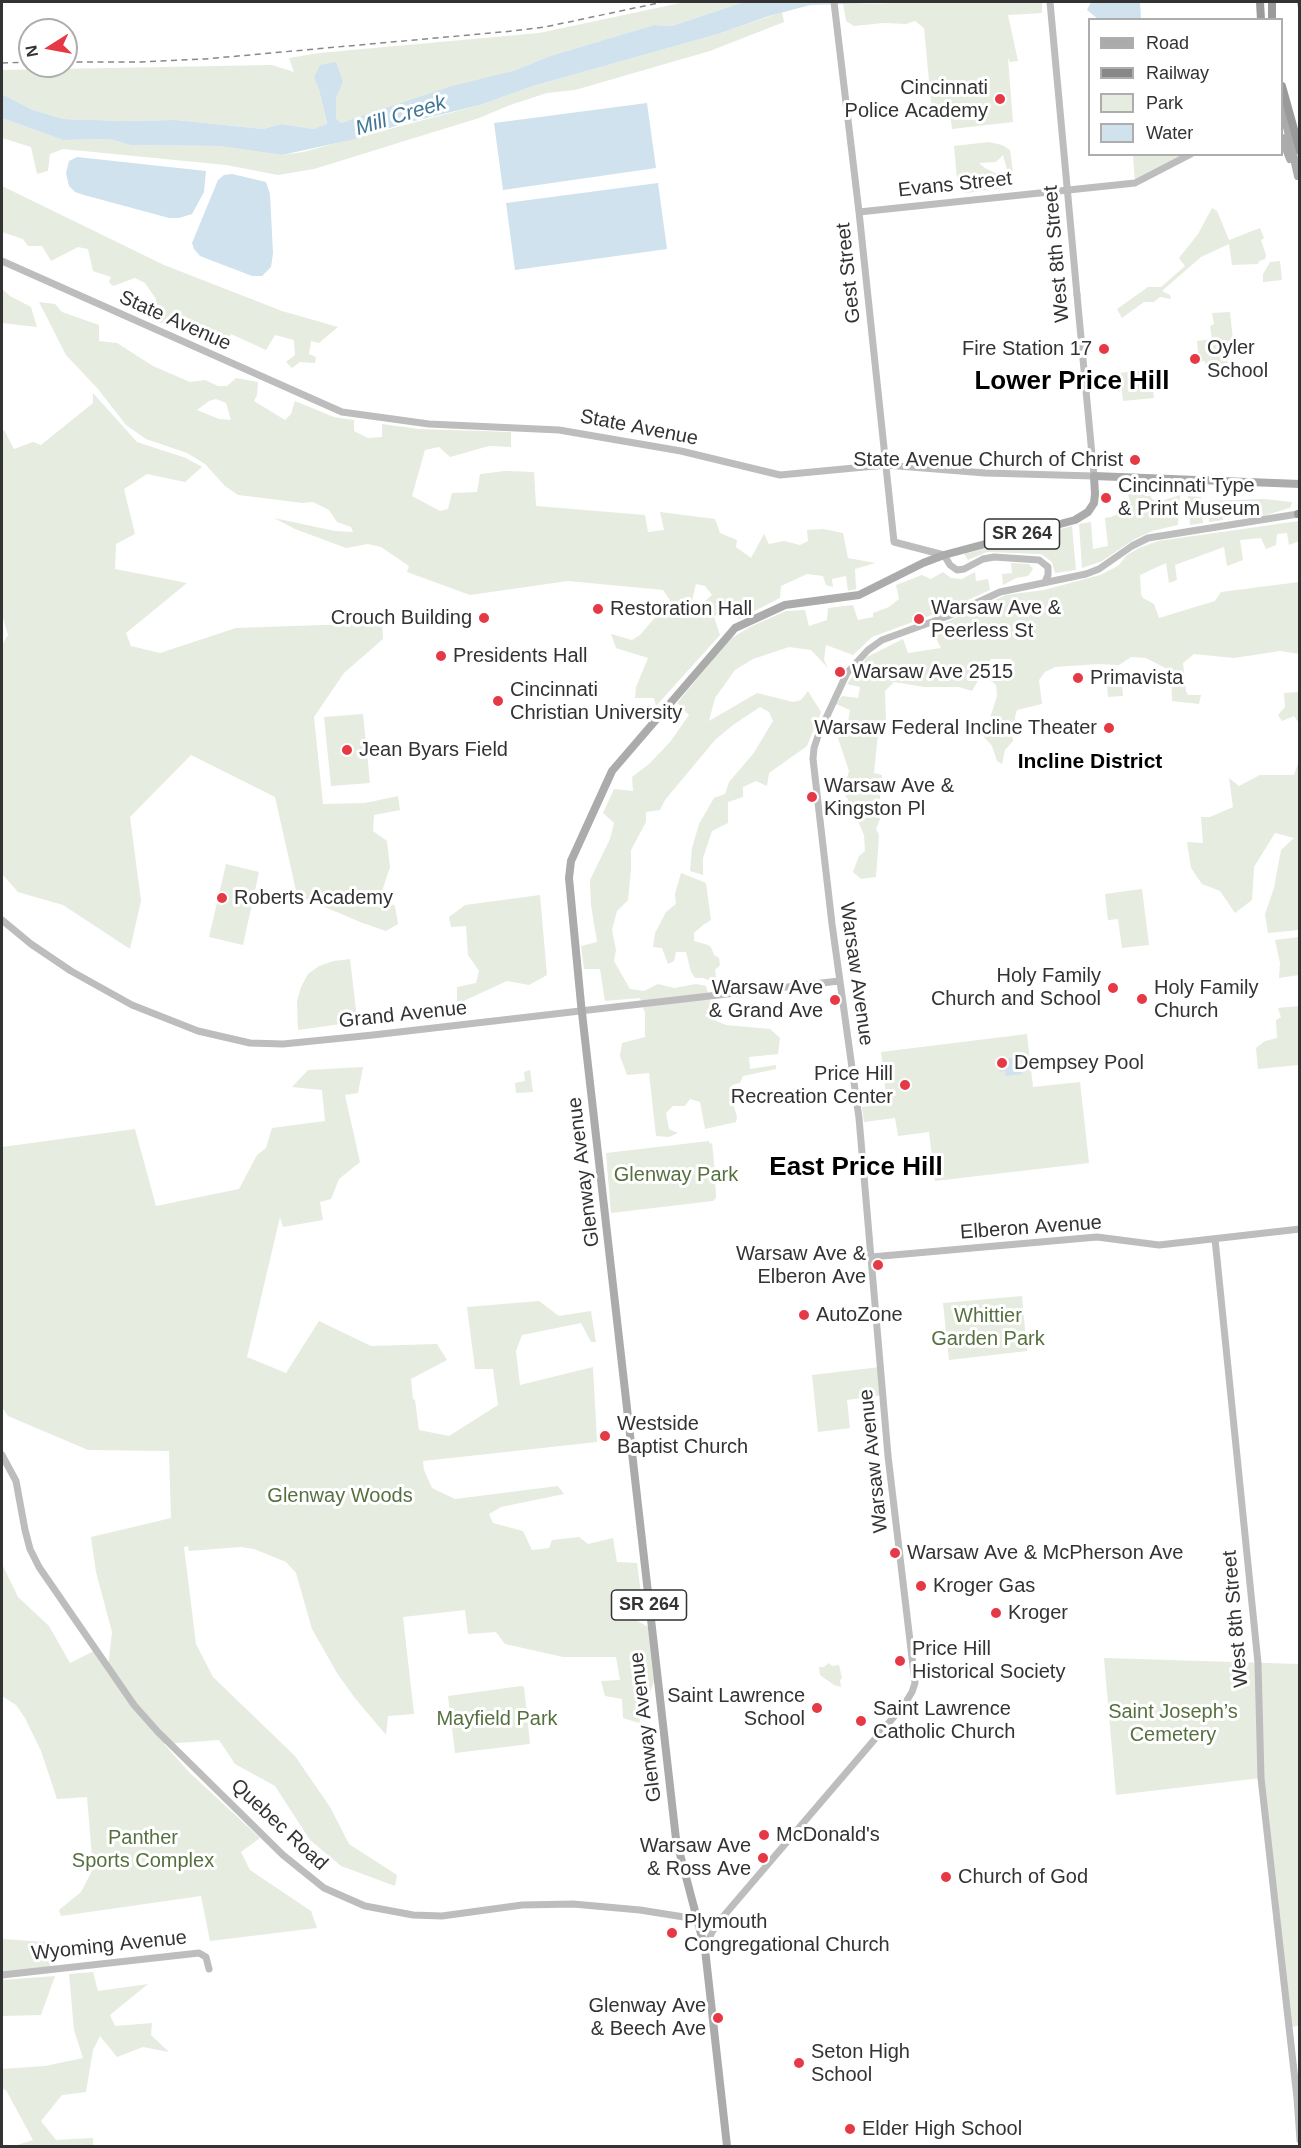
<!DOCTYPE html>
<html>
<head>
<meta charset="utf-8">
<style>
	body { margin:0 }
	#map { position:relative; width:1301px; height:2148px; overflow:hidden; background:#fff; font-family:Arial,sans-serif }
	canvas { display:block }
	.frame { position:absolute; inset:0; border:3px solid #333; pointer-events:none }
	.legend { position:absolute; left:1088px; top:18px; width:195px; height:138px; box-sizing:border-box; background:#fff; border:2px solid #adadad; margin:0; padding:8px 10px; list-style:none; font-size:18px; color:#333 }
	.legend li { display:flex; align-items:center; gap:12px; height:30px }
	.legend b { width:30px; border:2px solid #adadad }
	.north { position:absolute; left:18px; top:18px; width:60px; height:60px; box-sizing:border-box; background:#fff; border:2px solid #adadad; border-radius:50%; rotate:259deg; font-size:16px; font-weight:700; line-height:24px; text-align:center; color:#333 }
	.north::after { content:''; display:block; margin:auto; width:21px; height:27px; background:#e63946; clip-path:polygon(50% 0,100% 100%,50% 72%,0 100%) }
</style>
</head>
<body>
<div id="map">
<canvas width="1301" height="2148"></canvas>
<div class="frame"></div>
<ul class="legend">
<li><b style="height:8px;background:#ababab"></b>Road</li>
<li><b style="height:8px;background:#888"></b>Railway</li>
<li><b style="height:16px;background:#e6ecdf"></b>Park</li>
<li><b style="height:16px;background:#cfe2ee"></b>Water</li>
</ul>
<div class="north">N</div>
</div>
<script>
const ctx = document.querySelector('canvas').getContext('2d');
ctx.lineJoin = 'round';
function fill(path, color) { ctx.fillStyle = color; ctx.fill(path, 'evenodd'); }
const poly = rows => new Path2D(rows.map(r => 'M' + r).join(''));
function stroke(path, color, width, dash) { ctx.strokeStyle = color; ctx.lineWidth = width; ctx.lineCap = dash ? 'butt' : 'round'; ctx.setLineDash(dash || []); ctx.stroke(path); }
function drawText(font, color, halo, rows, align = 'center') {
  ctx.font = font + ' Arial,sans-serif'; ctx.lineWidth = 6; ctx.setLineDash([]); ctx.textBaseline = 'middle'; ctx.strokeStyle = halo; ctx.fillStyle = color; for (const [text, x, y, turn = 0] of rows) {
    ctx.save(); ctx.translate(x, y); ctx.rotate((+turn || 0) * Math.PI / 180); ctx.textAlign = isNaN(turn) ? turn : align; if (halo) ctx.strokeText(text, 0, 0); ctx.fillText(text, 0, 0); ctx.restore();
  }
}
fill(poly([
	[685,2,744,2,672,26,654,25,550,56,513,71,341,123,336,118,336,97,343,82,314,78,319,90,327,125,314,129,281,124,263,129,176,120,124,121,63,119,33,110,2,94,2,70,272,65,294,72,289,58,319,53,539,33],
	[919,2,1042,2,1042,13,1008,15,1018,61,1010,62,1008,58,1013,122,952,129,950,111,932,113,924,28,915,21,906,24,883,23,854,26,846,21,843,3,866,4],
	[782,12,784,22,710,51,575,90,547,93,510,105,479,118,314,169,278,175,226,165,63,149,50,154,48,171,37,174,31,147,2,138,2,118,63,140,110,139,130,145,219,146,282,155,303,152,480,105,533,86,718,34],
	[989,142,1002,145,1010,150,1013,172,1008,173,1003,155,996,162,979,163,985,168,997,174,998,182,1004,184,1006,188,966,193,958,190,954,146],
	[1133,155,1191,155,1135,183],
	[2,186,164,265,282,311,338,327,319,343,311,341,309,354,316,357,315,363,300,362,292,368,286,362,295,355,294,340,275,335,266,350,231,334,226,344,219,348,222,338,210,330,203,339,196,334,196,323,184,316,168,324,152,321,157,311,156,299,145,283,135,278,113,286,109,282,111,277,93,271,88,249,78,247,51,261,42,246,28,246,23,239,2,232],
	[1212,208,1217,211,1229,240,1260,228,1264,238,1261,240,1266,255,1265,259,1259,261,1258,264,1232,265,1229,244,1201,257,1162,291,1170,295,1171,299,1160,297,1154,302,1144,302,1122,318,1117,309,1148,287,1161,287,1185,266,1179,258,1198,234],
	[1280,261,1282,280,1263,282,1263,274,1270,262],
	[2,289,10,296,31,307,37,327,2,323],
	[39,302,55,304,62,312,99,325,99,341,117,343,153,366,190,382,205,380,218,386,227,386,236,378,258,382,257,395,254,401,285,420,291,414,295,401,334,417,354,420,354,431,368,438,382,437,382,424,419,429,511,432,511,447,489,446,450,457,439,447,425,450,412,496,440,511,448,509,452,493,477,492,480,474,505,471,534,472,536,506,645,515,648,532,664,530,660,512,715,519,720,533,737,540,736,547,751,558,764,534,769,544,784,541,800,545,808,541,807,530,823,529,843,533,848,558,875,563,855,569,856,589,848,591,846,576,832,579,833,587,826,585,823,576,807,574,781,586,780,598,739,619,733,602,725,604,714,617,720,635,656,706,654,698,635,698,636,687,648,658,616,648,611,634,632,640,640,635,670,600,663,590,568,581,470,595,407,572,409,566,381,547,368,544,346,548,295,529,274,518,335,531,353,532,351,527,337,522,329,510,313,502,303,503,238,495,225,486,205,464,187,453,146,439,126,425,98,389,66,355],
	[216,399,226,403,231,420,219,419,197,410,209,401],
	[696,584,705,586,712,595,705,601,703,608,691,605],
	[1230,312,1234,350,1229,350,1227,365,1230,365,1231,371,1207,373,1205,361,1199,362,1197,341,1212,339,1210,326,1214,324,1212,313],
	[1151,369,1154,398,1123,401,1120,373],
	[93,393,137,442,186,458,202,467,185,482,147,474,124,489,135,534,116,544,115,569,187,583,126,633,131,646,160,653,236,628,382,623,383,639,344,673,314,717,323,804,365,803,398,796,400,810,374,815,373,831,387,841,390,867,380,897,395,906,398,924,386,931,360,922,297,895,275,797,191,755,130,817,141,901,130,949,63,905,18,892,2,874,2,645,8,635,2,615,2,430,4,430,14,449,33,442,41,445,93,403],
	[1137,488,1145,496,1150,496,1156,503,1180,495,1178,525,1152,531,1135,539,1102,561,1082,568,1079,524,1091,522,1093,549,1108,546,1105,518,1111,517,1129,509,1129,498,1126,491],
	[1188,496,1201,497,1203,523,1190,525],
	[1264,499,1292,502,1290,508,1263,516,1261,506,1250,506,1246,509,1227,511,1223,513,1223,520,1209,522,1206,501],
	[1299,521,1299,541,1289,545,1287,533,1277,534,1276,545,1266,549,1261,538,1240,540,1243,560,1227,566,1224,547,1175,565,1177,580,1169,583,1166,563,1140,575,1141,594,1143,598,1154,604,1159,618,1215,601,1221,592,1299,582,1299,666,1299,654,1280,651,1234,658,1194,654,1183,663,1186,691,1188,695,1201,695,1199,704,1172,701,1171,671,1146,658,1131,657,1119,665,1098,664,1055,667,1045,672,1039,680,1042,704,1017,710,1015,717,1016,730,1012,733,1013,741,1005,750,1002,764,997,761,992,746,984,737,997,696,996,685,990,680,995,669,1006,676,1015,673,1011,659,991,659,972,691,959,687,924,687,894,682,885,691,886,722,878,734,874,773,882,775,879,808,882,814,876,829,879,835,876,877,861,879,853,872,859,856,865,851,864,835,851,805,843,791,849,771,838,738,846,733,850,710,836,704,842,696,858,698,860,687,847,684,867,657,903,639,908,653,941,648,931,629,1006,595,1044,590,1100,575,1118,566,1127,555,1139,548,1158,541],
	[1072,526,1076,570,1055,573,1052,562,1041,554,987,552,968,560,964,554],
	[1011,563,1029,564,1033,569,1028,576,1016,578,1003,585,1002,574,1012,573],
	[943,572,951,578,962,579,975,572,976,581,988,579,990,590,948,609,872,637,853,655,826,645,824,660,828,668,811,650,789,647,753,659,735,670,715,698,709,721,757,693,793,702,801,700,808,691,821,712,807,746,769,773,767,786,756,781,743,787,743,797,728,802,728,823,712,831,703,858,703,875,690,871,692,848,699,824,714,798,725,794,729,782,753,754,773,721,769,712,760,707,733,725,715,740,665,800,660,810,646,812,646,822,631,850,631,869,628,900,617,911,612,930,616,950,614,961,630,989,644,991,658,984,674,988,696,984,706,986,712,1007,705,1016,726,1025,770,1029,780,1038,778,1054,749,1057,750,1069,776,1065,776,1069,743,1076,740,1083,732,1085,731,1097,737,1117,736,1122,705,1129,700,1102,690,1099,685,1106,673,1106,666,1113,669,1129,678,1133,669,1137,656,1136,649,1073,627,1075,620,1056,622,1043,645,1037,645,1013,640,998,605,1001,600,969,584,969,581,946,597,942,591,905,590,880,610,839,614,823,603,813,614,789,633,791,632,777,649,764,670,742,689,715,677,703,730,639,750,627,786,611,805,610,809,626,827,620,828,608,853,605,858,620,873,617,873,613,889,607,899,599,896,585,922,575,931,579],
	[1113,670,1121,671,1123,696,1108,697,1106,673],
	[1299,692,1299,723,1294,716,1282,721,1278,715,1285,707,1284,693],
	[363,714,370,783,331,786,324,717],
	[1298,763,1299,763,1299,930,1268,933,1265,914,1274,888,1281,850,1294,838,1275,833,1254,867,1252,900,1235,913,1220,891,1202,884,1191,868,1187,842,1203,843,1201,817,1210,817,1233,807,1229,778,1239,786,1260,775,1294,775],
	[226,864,259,872,243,945,209,937],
	[681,873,706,883,711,920,703,925,694,933,694,941,708,945,711,947,714,955,719,958,720,965,715,970,718,991,713,982,703,978,695,978,691,972,686,952,676,952,674,961,668,964,662,948,653,947,655,933,666,912,676,904,675,894],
	[1142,889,1149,945,1122,948,1118,919,1108,920,1105,894],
	[540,895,547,975,529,985,507,981,457,1004,457,987,476,983,479,971,468,955,466,926,451,927,449,917,465,905],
	[1299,937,1299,975,1279,978,1280,963,1275,940],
	[350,959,357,1018,355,1022,298,1030,297,1001,301,987,308,974,319,966,334,961],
	[1299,1006,1299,1065,1258,1069,1256,1048,1265,1041,1277,1038,1276,1020,1281,1017,1278,1008],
	[1027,1034,1033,1087,1080,1082,1089,1163,935,1181,929,1132,898,1136,895,1118,864,1122,862,1107,887,1104,881,1052],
	[363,1067,358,1093,345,1095,360,1162,339,1179,331,1199,320,1202,323,1220,283,1227,280,1217,247,1357,286,1373,319,1321,371,1346,437,1344,447,1360,411,1379,413,1399,415,1400,419,1430,449,1436,498,1405,493,1369,475,1369,467,1307,539,1301,559,1316,591,1311,596,1342,591,1342,581,1323,522,1335,516,1351,520,1385,593,1367,597,1442,423,1461,424,1470,432,1488,455,1499,558,1486,564,1494,501,1507,489,1514,493,1523,523,1531,532,1550,549,1548,552,1540,579,1537,588,1544,613,1538,617,1562,637,1563,643,1609,630,1612,632,1618,652,1629,657,1673,639,1723,623,1718,622,1699,605,1696,601,1681,620,1680,616,1657,563,1657,505,1644,496,1632,468,1634,465,1610,403,1617,414,1714,388,1716,386,1735,354,1697,337,1673,312,1629,296,1573,286,1562,254,1549,241,1547,189,1551,188,1546,184,1547,196,1644,213,1677,295,1756,330,1807,349,1844,397,1875,395,1886,341,1866,310,1840,275,1786,235,1764,219,1740,164,1744,190,1773,260,1838,241,1852,250,1870,311,1911,317,1928,210,1941,201,1896,61,1916,59,1910,81,1892,93,1869,87,1797,57,1799,41,1751,25,1718,16,1705,2,1696,2,1564,18,1597,49,1626,70,1663,96,1650,108,1667,112,1632,96,1572,91,1537,171,1518,169,1451,88,1450,8,1416,2,1407,2,1147,135,1129,156,1206,239,1189,257,1155,266,1148,272,1128,325,1121,322,1090,292,1087,308,1070],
	[530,1070,533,1092,516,1093,515,1083,525,1081,524,1072],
	[709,1141,710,1144,712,1143,717,1192,713,1158,716,1194,716,1198,713,1201,611,1213,606,1153],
	[1022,1296,1027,1351,949,1360,943,1303],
	[880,1367,883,1395,847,1400,850,1428,818,1432,812,1375],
	[1104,1658,1299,1664,1299,2026,1289,2027,1261,1778,1116,1795],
	[829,1663,832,1666,839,1665,842,1678,840,1680,841,1687,834,1685,820,1675,819,1667,824,1667],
	[521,1686,524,1687,530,1744,455,1753,448,1696],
	[2,1939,47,1942,52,1964,46,1969,2,1975],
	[93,1972,98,1991,148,1984,110,2015,115,2026,152,2023,151,2035,169,2052,143,2047,117,2057,100,2036,93,2050,86,2092,62,2095,41,2121,56,2140,93,2138,93,2146,14,2146,33,2140,6,2090,2,2089,2,2069,45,2066,83,2058,74,2030,69,1974],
	[55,1976,41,2015,2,2016,2,1980]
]), '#e6ecdf');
fill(poly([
	[744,2,919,2,810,5,769,16,718,34,533,86,480,105,402,124,355,139,282,155,219,146,130,145,110,139,63,140,2,118,2,94,33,110,63,119,124,121,176,120,263,129,281,124,314,129,327,124,319,90,314,78,320,65,336,62,343,82,336,98,336,118,341,123,449,87,513,71,550,56,654,25,672,26],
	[1091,2,1140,2,1141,19,1098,19,1087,10],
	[647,103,656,168,503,190,494,123],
	[77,157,206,171,204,192,192,214,179,218,169,218,84,195,75,192,69,186,66,173,69,161],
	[232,174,266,182,270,194,273,253,271,267,262,276,252,276,200,256,194,249,192,243,218,180,224,175],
	[658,183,667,249,515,270,506,203],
	[1002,1056,1007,1062,1009,1062,1009,1058,1020,1057,1022,1074,1006,1076,1005,1071,1009,1069,1000,1072,997,1063]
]), '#cfe2ee');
stroke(poly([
	[834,2,859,212,894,542,944,555,950,565,957,570,964,569,983,559,994,557,1039,560,1048,567,1048,575,1045,582],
	[859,212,1135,183,1191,154],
	[2,261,342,412,429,424,559,430,681,451,780,475,886,465,985,473,1094,476,1077,295],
	[2,920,31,944,71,971,132,1005,198,1031,250,1043,283,1044,373,1035,839,981],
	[1215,1239,1258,1663,1261,1778,1297,2098,1300,2140],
	[871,1257,1097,1237,1159,1245,1300,1229],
	[2,1455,16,1481,25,1530,30,1549,39,1567,134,1705,158,1732,283,1855,324,1888,365,1906,413,1915,442,1916,522,1905,573,1904,640,1910,684,1917,713,1929],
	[705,1949,712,1932,721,1919,904,1705,912,1692,915,1683,888,1456,859,1118,832,924,813,759,814,748,819,733,847,673,868,650,882,640,948,616,1000,592,1086,574,1099,569,1132,546,1148,538,1298,514],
	[2,1975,199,1953,206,1957,209,1969]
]), '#bdbdbd', 7);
stroke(poly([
	[1282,105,1298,176],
	[1282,138,1290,159],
	[727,2146,705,1949,676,1839,581,1004,569,878,571,861,612,771,735,628,785,605,859,595,923,563,944,555,1075,520,1088,512,1094,503,1095,494,1094,476,1300,484]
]), '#ababab', 8);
stroke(poly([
	[1260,2,1261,20],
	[1272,2,1272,20],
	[1282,86,1300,151],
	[1298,514,1300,514]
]), '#9a9a9a', 8);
stroke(poly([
	[1298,2,1300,18],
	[66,62,141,62,205,59,513,31,545,27,663,2],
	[2,63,30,62]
]), '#888', 1.5, [6, 4.5]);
stroke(poly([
	[1050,2,1077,295]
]), '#bdbdbd', 7);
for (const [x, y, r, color] of [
	[1000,99,6,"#e63946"],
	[1104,349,6,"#e63946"],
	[1195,359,6,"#e63946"],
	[1135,460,6,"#e63946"],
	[1106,498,6,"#e63946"],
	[598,609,6,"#e63946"],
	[484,618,6,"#e63946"],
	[919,619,6,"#e63946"],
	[441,656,6,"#e63946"],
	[840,672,6,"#e63946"],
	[1078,678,6,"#e63946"],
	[498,701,6,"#e63946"],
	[1109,728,6,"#e63946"],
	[347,750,6,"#e63946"],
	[812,797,6,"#e63946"],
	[222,898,6,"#e63946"],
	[1113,988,6,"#e63946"],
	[1142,999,6,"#e63946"],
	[835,1000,6,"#e63946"],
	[1002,1063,6,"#e63946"],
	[905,1085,6,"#e63946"],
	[878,1265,6,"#e63946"],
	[804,1315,6,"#e63946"],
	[605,1436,6,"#e63946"],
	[895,1553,6,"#e63946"],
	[921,1586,6,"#e63946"],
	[996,1613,6,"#e63946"],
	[900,1661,6,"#e63946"],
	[817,1708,6,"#e63946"],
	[861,1721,6,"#e63946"],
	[764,1835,6,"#e63946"],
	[763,1858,6,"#e63946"],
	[946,1877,6,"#e63946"],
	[672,1933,6,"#e63946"],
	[718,2018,6,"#e63946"],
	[799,2063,6,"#e63946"],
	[850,2129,6,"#e63946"]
]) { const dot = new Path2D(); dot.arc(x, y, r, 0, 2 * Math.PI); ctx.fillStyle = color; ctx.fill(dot); stroke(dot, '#fff', 2); }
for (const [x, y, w] of [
	[1022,534,75],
	[649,1605,75]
]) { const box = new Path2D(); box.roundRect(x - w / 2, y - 15, w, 30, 4.5); ctx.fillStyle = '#fff'; ctx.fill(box); stroke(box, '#333', 1.5); }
drawText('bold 18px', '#333', null, [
	["SR 264",1022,534],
	["SR 264",649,1605]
]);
drawText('20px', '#333', '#fff', [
	["Cincinnati",988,88,"right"],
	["Police Academy",988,111,"right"],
	["Oyler",1207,348],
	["School",1207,371],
	["Fire Station 17",1092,349,"right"],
	["State Avenue Church of Christ",1123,460,"right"],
	["Cincinnati Type",1118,486],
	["& Print Museum",1118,509],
	["Warsaw Ave &",931,608],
	["Peerless St",931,631],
	["Restoration Hall",610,609],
	["Crouch Building",472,618,"right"],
	["Presidents Hall",453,656],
	["Warsaw Ave 2515",852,672],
	["Primavista",1090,678],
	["Cincinnati",510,690],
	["Christian University",510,713],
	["Warsaw Federal Incline Theater",1097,728,"right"],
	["Jean Byars Field",359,750],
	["Warsaw Ave &",824,786],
	["Kingston Pl",824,809],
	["Roberts Academy",234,898],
	["Holy Family",1101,976,"right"],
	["Church and School",1101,999,"right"],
	["Warsaw Ave",823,988,"right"],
	["& Grand Ave",823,1011,"right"],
	["Holy Family",1154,988],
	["Church",1154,1011],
	["Dempsey Pool",1014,1063],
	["Price Hill",893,1074,"right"],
	["Recreation Center",893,1097,"right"],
	["Warsaw Ave &",866,1254,"right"],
	["Elberon Ave",866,1277,"right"],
	["AutoZone",816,1315],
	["Westside",617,1424],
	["Baptist Church",617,1447],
	["Warsaw Ave & McPherson Ave",907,1553],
	["Kroger Gas",933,1586],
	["Kroger",1008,1613],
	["Price Hill",912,1649],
	["Historical Society",912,1672],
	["Saint Lawrence",805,1696,"right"],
	["School",805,1719,"right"],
	["Saint Lawrence",873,1709],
	["Catholic Church",873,1732],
	["McDonald's",776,1835],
	["Warsaw Ave",751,1846,"right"],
	["& Ross Ave",751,1869,"right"],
	["Church of God",958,1877],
	["Plymouth",684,1922],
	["Congregational Church",684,1945],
	["Glenway Ave",706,2006,"right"],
	["& Beech Ave",706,2029,"right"],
	["Seton High",811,2052],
	["School",811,2075],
	["Elder High School",862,2129]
], 'left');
drawText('20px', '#333', '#fff', [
	["Evans Street",955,185,-6],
	["West 8th Street",1057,254,-95],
	["Gest Street",849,273,-96],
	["State Avenue",175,321,24],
	["State Avenue",639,428,11],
	["Warsaw Avenue",856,974,82],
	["Grand Avenue",403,1015,-6],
	["Glenway Avenue",584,1172,-97],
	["Elberon Avenue",1031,1228,-4],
	["Warsaw Avenue",874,1461,-96],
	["West 8th Street",1236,1619,-95],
	["Glenway Avenue",646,1727,-97],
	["Quebec Road",279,1825,43],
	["Wyoming Avenue",109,1946,-6]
]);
drawText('20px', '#56703f', '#fff', [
	["Glenway Park",676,1175],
	["Whittier",988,1316],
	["Garden Park",988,1339],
	["Glenway Woods",340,1496],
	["Saint Joseph’s",1173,1712],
	["Cemetery",1173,1735],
	["Mayfield Park",497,1719],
	["Panther",143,1838],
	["Sports Complex",143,1861]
]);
drawText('italic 21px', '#3f7597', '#fff', [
	["Mill Creek",401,116,-17]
]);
drawText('bold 21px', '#000', '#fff', [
	["Incline District",1090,762]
]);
drawText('bold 26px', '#000', '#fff', [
	["Lower Price Hill",1072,382],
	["East Price Hill",856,1168]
]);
</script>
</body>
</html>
